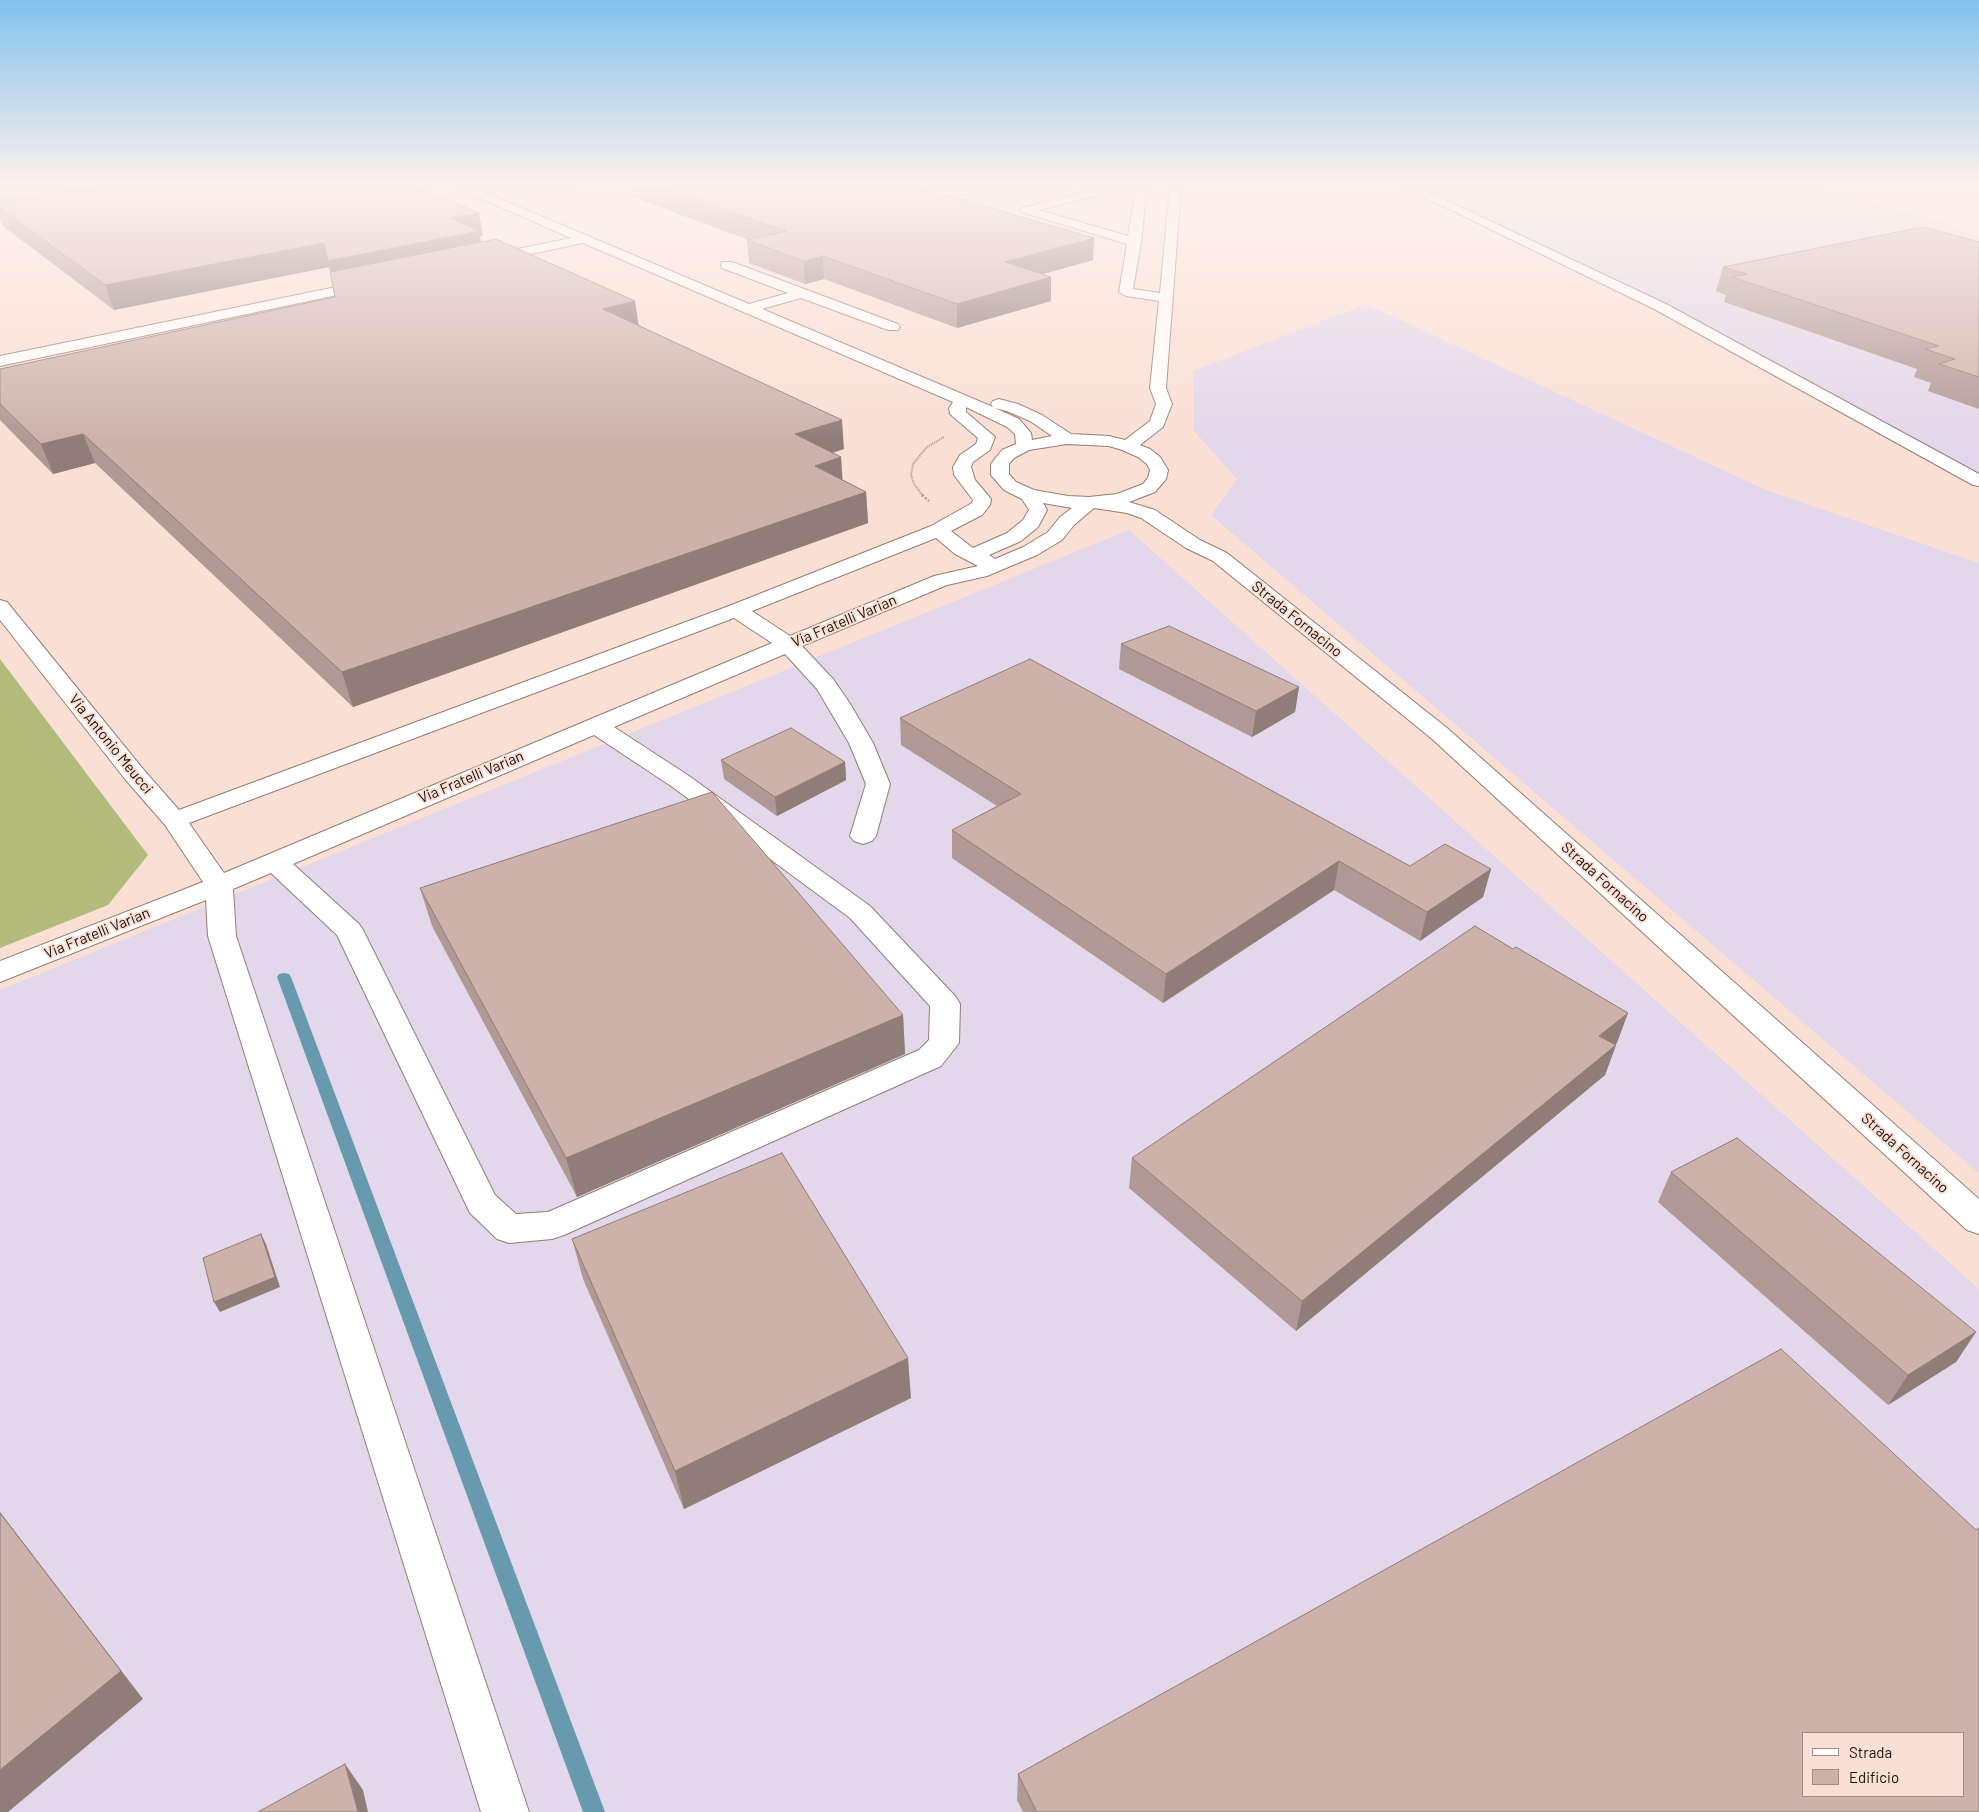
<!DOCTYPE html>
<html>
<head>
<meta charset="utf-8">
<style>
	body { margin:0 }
	#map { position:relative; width:1979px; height:1812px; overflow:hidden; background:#fadfd5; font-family:Barlow,sans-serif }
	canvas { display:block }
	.legend { position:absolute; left:1802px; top:1732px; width:162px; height:65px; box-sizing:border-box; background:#fadfd5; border:1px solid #a08c85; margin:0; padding:6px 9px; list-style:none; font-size:15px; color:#180f0c }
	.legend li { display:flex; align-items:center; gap:10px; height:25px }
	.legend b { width:25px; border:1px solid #a08c85 }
</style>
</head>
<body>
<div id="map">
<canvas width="1979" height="1812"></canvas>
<ul class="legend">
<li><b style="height:6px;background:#fff"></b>Strada</li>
<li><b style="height:14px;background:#cdb2ac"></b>Edificio</li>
</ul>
</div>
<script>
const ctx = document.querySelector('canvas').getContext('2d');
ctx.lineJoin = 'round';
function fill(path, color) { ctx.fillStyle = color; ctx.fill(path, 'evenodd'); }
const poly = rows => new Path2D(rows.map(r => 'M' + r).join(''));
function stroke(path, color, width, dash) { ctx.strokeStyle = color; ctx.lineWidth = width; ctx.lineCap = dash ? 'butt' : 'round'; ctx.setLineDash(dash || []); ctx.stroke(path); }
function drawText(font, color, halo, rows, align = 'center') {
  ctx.font = font + ' Barlow,sans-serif'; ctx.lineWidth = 4; ctx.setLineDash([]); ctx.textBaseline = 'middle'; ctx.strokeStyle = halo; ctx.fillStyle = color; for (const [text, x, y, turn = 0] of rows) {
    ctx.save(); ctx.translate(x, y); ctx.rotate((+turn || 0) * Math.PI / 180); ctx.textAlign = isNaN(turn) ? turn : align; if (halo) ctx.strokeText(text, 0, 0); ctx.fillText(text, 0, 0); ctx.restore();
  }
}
fill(poly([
	[488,187,581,187,516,199],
	[880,187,1083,187,975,212],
	[1410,187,1809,187,1940,221,1979,237,1979,481,1632,292],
	[1366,304,1768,491,1979,563,1979,1173,1211,515,1237,479,1194,431,1193,371],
	[1129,530,1979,1289,1979,1812,0,1812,0,990],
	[1803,1733,1963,1733,1963,1796,1803,1796]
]), '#e3d7eb');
fill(poly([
	[0,187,99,187,0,203]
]), '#bfc69d');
fill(poly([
	[0,659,148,855,108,905,0,948]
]), '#b2bb7a');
fill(poly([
	[284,973,289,974,291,977,605,1812,583,1812,277,977,279,974,284,973]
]), '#679aaf');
const minor = poly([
	[458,187,472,187,749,304,788,293,722,268,721,265,722,262,732,262,898,324,900,327,898,330,888,330,801,298,762,309,993,407,991,404,993,401,999,399,1018,404,1042,415,1071,434,1109,436,1125,440,1150,421,1156,404,1150,388,1159,301,1126,296,1119,292,1127,244,1022,212,1020,210,1022,208,1106,187,1123,187,1122,189,1039,210,1128,236,1136,187,1147,187,1141,242,1133,289,1160,293,1170,187,1181,187,1166,388,1172,404,1163,427,1140,445,1150,449,1160,457,1168,470,1166,479,1155,492,1129,502,1155,510,1200,540,1227,553,1447,728,1979,1199,1979,1234,1967,1230,1431,738,1213,561,1186,548,1141,518,1127,513,1094,508,1074,525,1062,540,1037,555,987,576,947,585,802,646,833,679,849,702,873,743,890,784,876,836,872,841,863,844,854,841,850,836,866,784,849,743,817,689,785,654,614,727,689,776,870,906,956,997,960,1004,959,1043,941,1066,564,1235,552,1239,509,1243,497,1239,470,1213,337,935,271,873,233,889,236,936,529,1812,481,1812,208,936,206,900,0,982,0,961,203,882,165,825,125,779,0,620,0,600,7,602,143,769,179,810,729,606,931,526,972,503,973,500,954,475,953,467,960,455,976,444,978,438,950,414,949,408,953,402,583,243,488,263,483,262,482,259,483,256,571,238,459,189,458,187],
	[966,407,1007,427,1015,434,1016,444,1002,450,994,460,991,464,991,475,1004,490,1022,499,1029,510,1023,520,1007,533,973,548,951,531,982,515,990,505,991,499,975,480,971,467,973,462,990,450,995,437,966,412,966,407],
	[995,408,1007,411,1030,421,1052,436,1032,440,1031,433,1019,419,995,408],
	[1067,444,1109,446,1122,450,1138,457,1147,464,1150,470,1148,478,1143,484,1117,494,1089,497,1068,496,1034,490,1016,482,1009,474,1009,464,1014,458,1029,450,1067,444],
	[1043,503,1072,508,1060,517,1048,532,1023,547,995,559,989,555,1021,541,1038,527,1047,510,1043,503],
	[936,538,955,554,978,566,934,576,790,636,752,611,936,538],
	[734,618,772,643,224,873,189,823,734,618],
	[594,735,671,786,850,918,930,1006,929,1040,919,1050,548,1212,516,1214,495,1195,363,930,359,924,293,864,594,735],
	[923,187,946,189,1000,187,998,189,982,192,946,195,925,189,923,187],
	[1404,187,1418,187,1666,304,1979,474,1979,486,1973,485,1656,310,1404,187],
	[370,280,377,284,375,287,0,366,0,356,370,280]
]);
stroke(minor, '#957d74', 2);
stroke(poly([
	[923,496,914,484,911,475,913,464,927,447,944,437]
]), '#aa958e', 2, [1, 1]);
stroke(poly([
	[922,495,929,501]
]), '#aa958e', 2.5, [2, 2]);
fill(minor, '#fff');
fill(poly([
	[631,187,919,187,1093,260,1043,274,1051,277,1051,301,957,328,824,279,805,284,749,263,747,240,749,240,632,197],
	[0,202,483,236,480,236,481,242,639,325,844,449,832,453,841,457,842,480,866,492,868,523,353,707,95,463,53,474,0,420,0,369,335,297,329,267,114,310,3,226,0,219],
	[1979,242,1979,409,1928,391,1931,383,1914,377,1917,369,1724,302,1726,295,1716,291,1723,267],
	[1121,644,1299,687,1295,712,1252,737,1119,669],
	[900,718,1410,866,1491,869,1483,897,1420,941,1334,890,1163,1003,952,858,952,830,997,806,901,745],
	[721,760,845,762,846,780,777,816,724,779],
	[420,888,903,1015,905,1054,577,1197,432,926],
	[1617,1043,1615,1045,1616,1045,1605,1075,1296,1331,1129,1188,1132,1158],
	[1671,1172,1976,1332,1956,1362,1888,1405,1658,1202],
	[572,1239,911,1398,684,1509,583,1279],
	[1976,1530,1979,1812,1023,1812,1017,1800,1018,1774]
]), '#b09994');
fill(poly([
	[479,213,483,236,480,236,483,254,334,285,329,267,114,310,105,285],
	[1094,238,1093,260,1004,285,1005,262],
	[823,256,824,279,805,284,804,261],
	[1051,277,1051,301,957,328,957,304],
	[635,301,639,327,603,309],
	[842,420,844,449,797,464,795,434],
	[83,434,95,463,53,474,41,444],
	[841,457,843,487,815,466],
	[866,492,868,523,353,707,342,672],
	[1299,687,1295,712,1252,737,1256,711],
	[845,762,846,780,777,816,775,797],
	[1339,861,1334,890,1163,1003,1166,974],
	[1491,869,1483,897,1420,941,1427,912],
	[1628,1013,1617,1043,1589,1066,1599,1036],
	[903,1015,905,1054,577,1197,566,1158],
	[1616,1045,1605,1075,1296,1331,1302,1301],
	[261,1234,266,1244,280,1287,220,1312,214,1302],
	[1976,1332,1956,1362,1888,1405,1908,1375],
	[908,1358,911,1398,684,1509,675,1471],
	[0,1512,143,1699,8,1812,0,1812],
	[345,1764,363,1790,368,1812,358,1812]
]), '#907d78');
const building = poly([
	[97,187,418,187,479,213,451,218,479,231,328,261,324,243,105,285,0,208,0,202,97,187],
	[658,187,919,187,1094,238,1005,262,1051,277,957,304,823,256,804,261,747,240,786,231,658,187],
	[1923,227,1979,242,1979,377,1939,364,1955,359,1925,349,1939,346,1732,277,1747,274,1723,267,1923,227],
	[496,239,635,301,603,309,842,420,795,434,841,457,815,466,866,492,342,672,83,434,41,444,0,404,0,369,335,297,330,272,496,239],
	[1169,626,1299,687,1256,711,1121,644,1169,626],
	[1030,659,1410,866,1445,844,1491,869,1427,912,1339,861,1166,974,952,830,1021,794,900,718,1030,659],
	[791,728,845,762,775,797,721,760,791,728],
	[712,792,903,1015,566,1158,420,888,712,792],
	[1475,926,1513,949,1516,947,1628,1013,1599,1036,1616,1045,1302,1301,1132,1158,1475,926],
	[1737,1138,1976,1332,1908,1375,1671,1172,1737,1138],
	[782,1153,908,1358,675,1471,572,1239,782,1153],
	[261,1234,275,1277,214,1302,203,1258,261,1234],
	[1781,1349,1976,1530,1979,1528,1979,1812,1037,1812,1018,1774,1781,1349],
	[1803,1733,1963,1733,1963,1796,1803,1796,1803,1733],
	[0,1513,121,1671,0,1770,0,1513],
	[345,1764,358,1812,258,1812,345,1764]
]);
fill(building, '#cdb2ac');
stroke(building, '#907d78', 1);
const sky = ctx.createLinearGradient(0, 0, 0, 440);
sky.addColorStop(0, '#82c2ed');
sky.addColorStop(0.42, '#fdf1ec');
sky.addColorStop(1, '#fdf1ec00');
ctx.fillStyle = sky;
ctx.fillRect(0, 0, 1979, 440);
drawText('15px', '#180f0c', '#fadfd5', [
	["Strada Fornacino",1297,619,39],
	["Via Fratelli Varian",844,621,-23],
	["Via Antonio Meucci",111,744,51],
	["Via Fratelli Varian",471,777,-23],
	["Strada Fornacino",1605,882,42],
	["Via Fratelli Varian",97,933,-22],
	["Strada Fornacino",1905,1153,42]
]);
</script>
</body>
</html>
